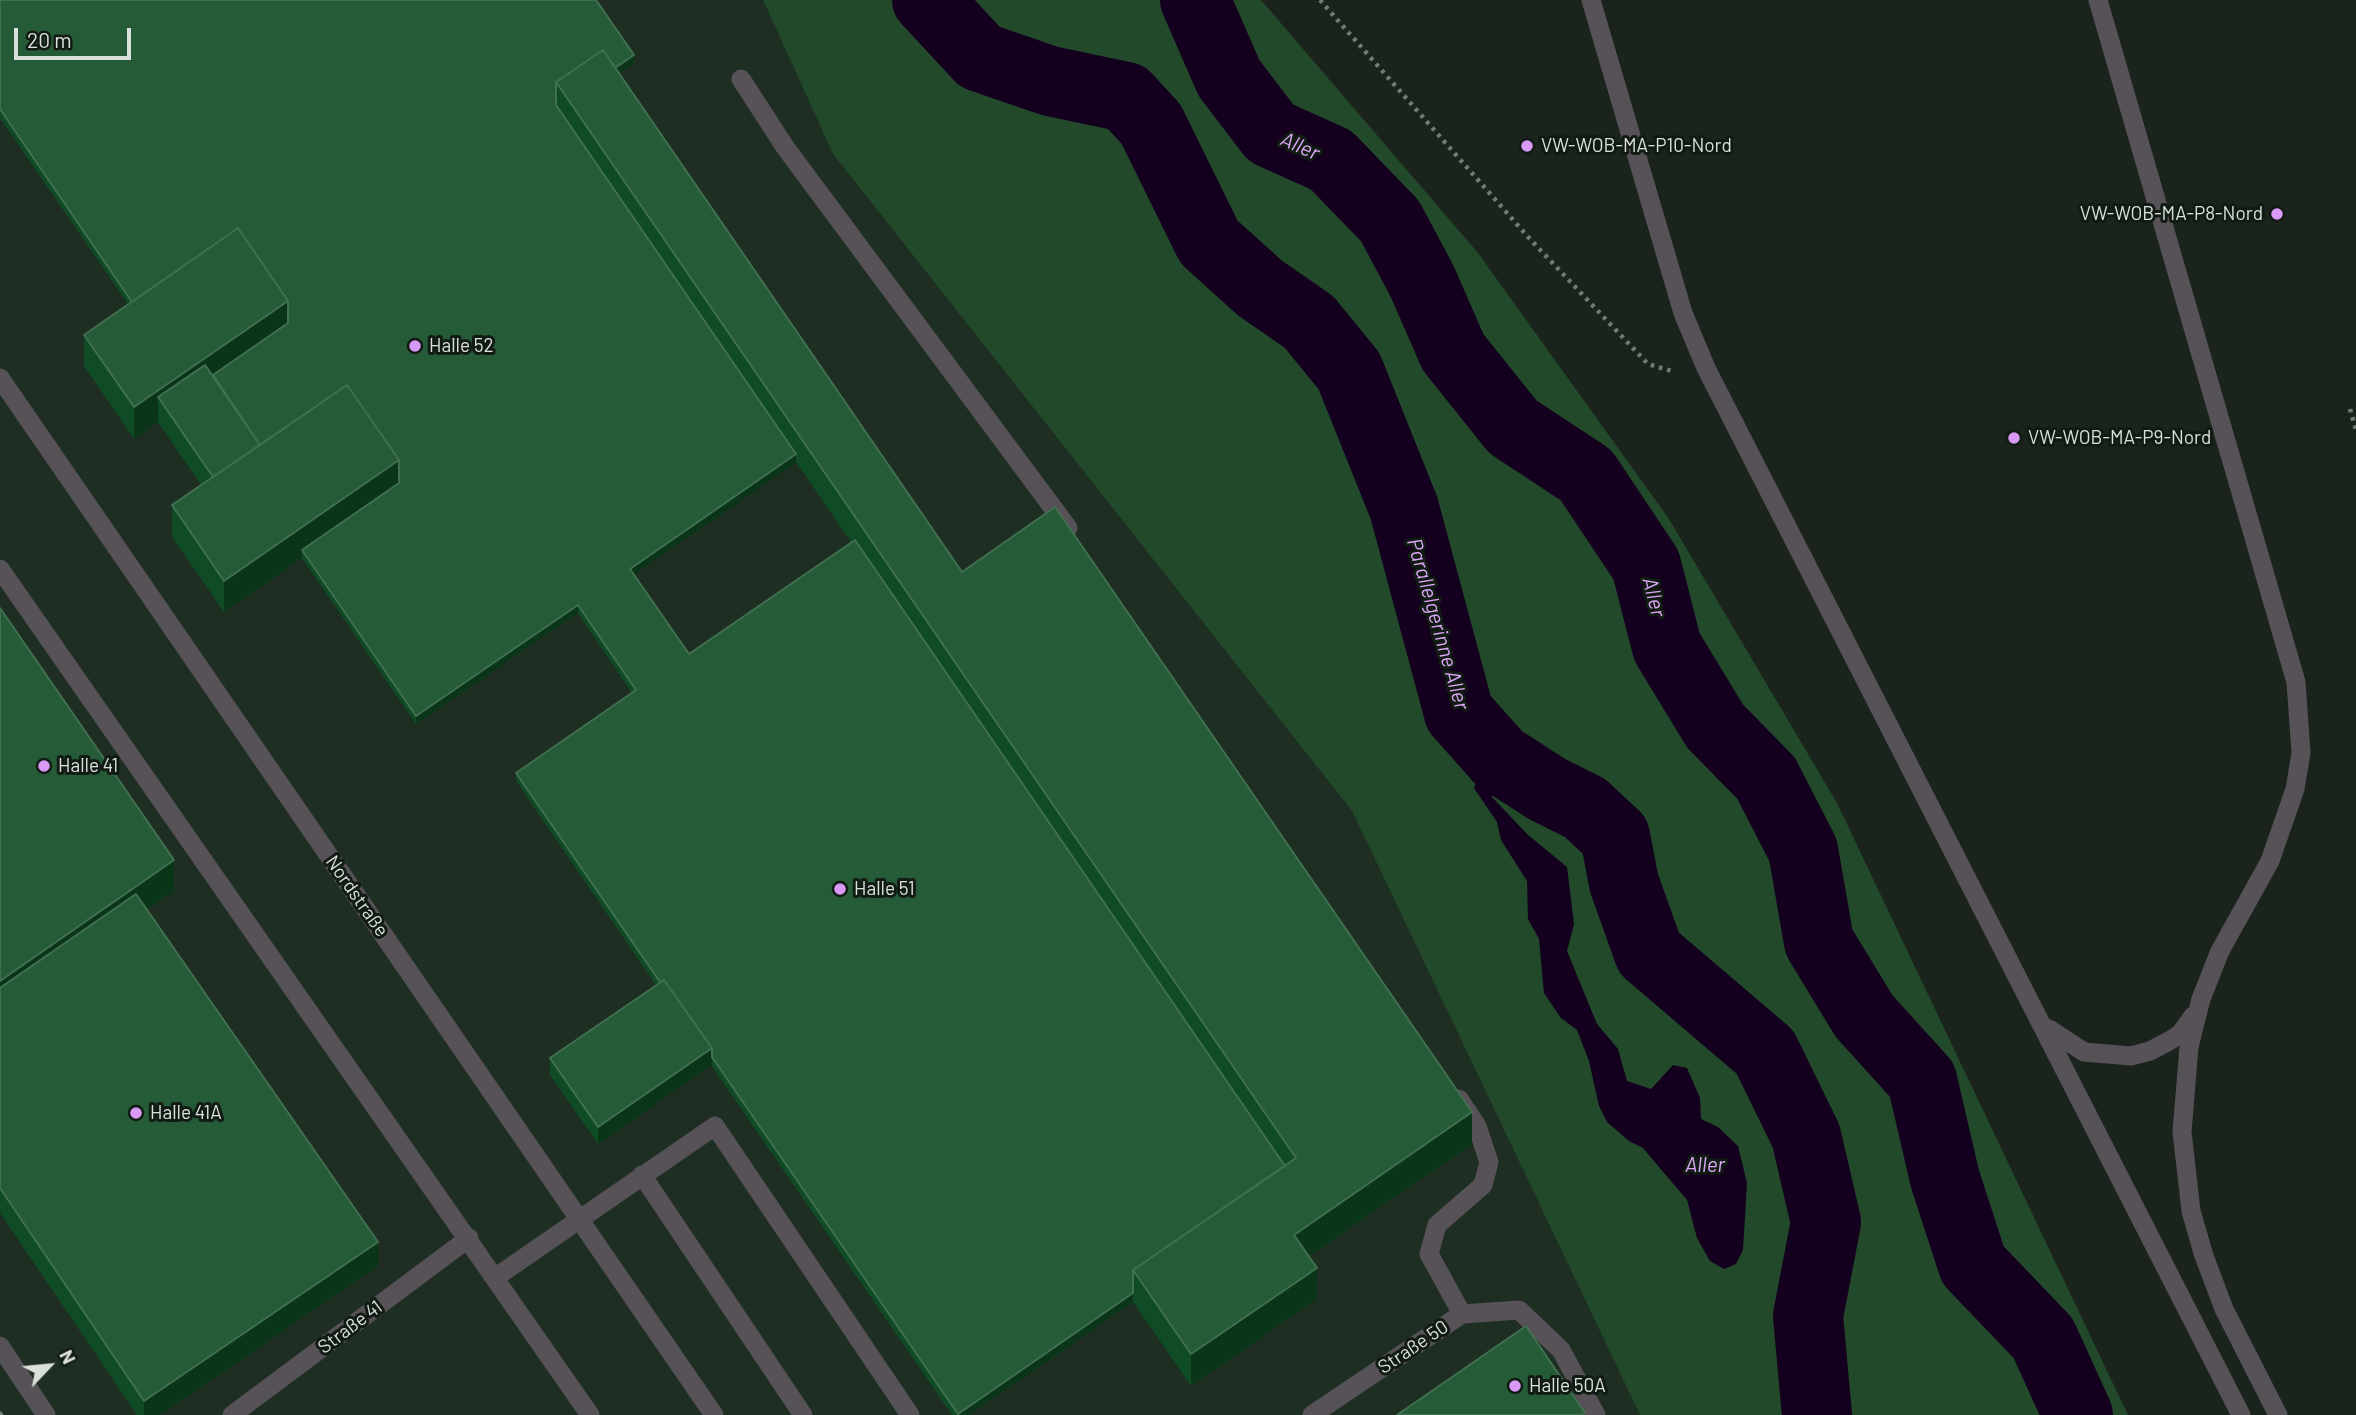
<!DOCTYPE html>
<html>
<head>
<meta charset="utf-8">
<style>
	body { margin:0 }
	#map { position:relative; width:2356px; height:1415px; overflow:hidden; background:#1b241c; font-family:Barlow,sans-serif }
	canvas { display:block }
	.north { position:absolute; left:14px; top:1331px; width:70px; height:70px; -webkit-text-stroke:5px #111b13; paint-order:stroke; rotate:64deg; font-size:19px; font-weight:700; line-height:28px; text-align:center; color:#dae0db }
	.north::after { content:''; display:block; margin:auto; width:24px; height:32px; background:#dae0db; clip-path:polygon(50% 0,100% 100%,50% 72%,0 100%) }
	.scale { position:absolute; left:14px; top:28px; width:117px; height:32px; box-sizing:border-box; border:4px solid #dae0db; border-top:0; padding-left:9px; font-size:21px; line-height:24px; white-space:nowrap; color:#dae0db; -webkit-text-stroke:5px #111b13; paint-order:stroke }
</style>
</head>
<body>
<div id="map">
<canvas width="2356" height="1415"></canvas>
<div class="north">N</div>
<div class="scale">20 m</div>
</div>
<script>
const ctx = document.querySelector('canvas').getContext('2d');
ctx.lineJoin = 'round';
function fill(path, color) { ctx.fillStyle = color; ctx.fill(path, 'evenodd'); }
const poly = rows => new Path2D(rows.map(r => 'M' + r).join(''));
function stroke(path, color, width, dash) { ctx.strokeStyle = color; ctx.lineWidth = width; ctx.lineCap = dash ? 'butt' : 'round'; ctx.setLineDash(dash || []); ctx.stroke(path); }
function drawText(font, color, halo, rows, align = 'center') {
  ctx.font = font + ' Barlow,sans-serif'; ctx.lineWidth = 6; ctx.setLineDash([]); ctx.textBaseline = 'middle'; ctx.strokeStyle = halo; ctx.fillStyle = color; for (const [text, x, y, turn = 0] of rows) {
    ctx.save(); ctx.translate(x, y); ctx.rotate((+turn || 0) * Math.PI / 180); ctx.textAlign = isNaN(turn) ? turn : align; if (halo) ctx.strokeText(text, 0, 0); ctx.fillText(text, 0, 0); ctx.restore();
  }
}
fill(poly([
	[0,0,763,0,833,154,1352,811,1640,1415,0,1415]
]), '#1f2e22');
fill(poly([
	[763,0,1261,0,1478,253,1669,519,1837,803,2128,1415,1640,1415,1352,811,833,154]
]), '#21492a');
fill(poly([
	[1499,758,1491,777,1492,797,1527,834,1567,867,1574,924,1567,951,1597,1024,1618,1049,1627,1081,1651,1089,1673,1065,1687,1068,1700,1098,1701,1119,1718,1127,1738,1146,1747,1183,1743,1250,1736,1264,1724,1269,1710,1261,1697,1238,1687,1200,1643,1148,1629,1141,1607,1122,1599,1106,1589,1061,1577,1030,1561,1018,1544,993,1539,939,1528,919,1527,881,1501,840,1497,822,1474,788,1480,770]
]), '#14001e');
stroke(poly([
	[927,0,980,57,1050,81,1126,97,1151,124,1209,242,1260,288,1309,322,1349,371,1404,508,1459,713,1499,758,1547,789,1585,808,1615,836,1624,883,1649,953,1765,1052,1806,1136,1826,1222,1808,1316,1817,1415],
	[1195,0,1229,78,1271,133,1331,160,1390,221,1422,281,1453,352,1513,427,1586,475,1646,565,1667,647,1715,726,1766,778,1803,850,1819,942,1864,1016,1922,1080,1945,1179,1973,1265,2043,1338,2078,1415]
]), '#14001e', 70);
stroke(poly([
	[1320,0,1529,238,1648,364,1675,372],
	[2350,409,2356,430]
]), '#737b74', 4.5, [3.5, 5]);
stroke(poly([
	[741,79,785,147,1068,528],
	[1459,1099,1477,1126,1489,1162,1483,1185,1437,1225,1429,1254,1462,1314],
	[642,1175,803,1415],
	[496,1277,715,1126,910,1415]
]), '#565257', 19);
stroke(poly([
	[1591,0,1683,313,1706,368,2241,1415],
	[2098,0,2296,682,2301,753,2295,789,2270,861,2220,951,2201,999,2189,1047,2182,1132,2191,1211,2204,1256,2224,1309,2278,1415],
	[0,378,714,1415],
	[2049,1029,2084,1052,2131,1056,2150,1051,2169,1041,2180,1034,2193,1016],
	[0,1346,46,1415],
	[232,1415,469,1238],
	[1312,1415,1462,1314,1519,1310,1561,1350,1596,1415]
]), '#565257', 19);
stroke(poly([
	[0,569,590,1415]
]), '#565257', 19);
stroke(poly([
	[0,1414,1,1415]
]), '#747c75', 5);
fill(poly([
	[0,0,634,64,619,73,962,572,1472,1144,1309,1256,1317,1299,1191,1386,1133,1302,969,1415,952,1415,711,1065,598,1144,550,1075,550,1058,656,985,516,781,516,773,632,693,578,613,416,724,302,558,224,612,172,537,172,505,201,485,158,422,134,439,84,366,84,335,128,304,0,118],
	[796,462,851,542,689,654,634,574],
	[0,608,174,891,147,910,378,1266,160,1415,137,1415,0,1213]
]), '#0f4b24');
fill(poly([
	[634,55,634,64,571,104,567,98],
	[288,301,288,332,209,386,158,397,158,422,134,439,134,407],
	[796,454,796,463,630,577,630,569],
	[399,460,399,492,302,550,302,558,224,612,224,581],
	[578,605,578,613,416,724,416,716],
	[174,860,174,891,0,1012,0,981],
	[712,1048,712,1065,598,1144,598,1127],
	[1472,1112,1472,1144,1294,1266,1294,1235],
	[378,1242,378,1266,160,1415,144,1415,144,1401],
	[1317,1268,1317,1299,1191,1386,1191,1354],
	[1133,1293,1133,1302,969,1415,958,1415]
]), '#0b3518');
const building = poly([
	[0,0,596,0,634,55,615,68,603,50,556,82,556,105,796,454,630,569,689,654,855,540,1285,1166,1133,1270,1133,1293,958,1414,712,1057,712,1048,664,980,660,982,516,773,636,690,578,605,416,716,302,550,399,483,399,460,347,385,260,445,213,375,288,323,288,301,238,228,132,302,0,109,0,0],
	[603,50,962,572,1055,507,1472,1112,1294,1235,1317,1268,1191,1354,1133,1270,1296,1158,556,82,603,50],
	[238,228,288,301,134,407,84,335,238,228],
	[205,365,260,445,213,477,158,397,205,365],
	[347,385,399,460,224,581,172,505,347,385],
	[0,608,174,860,0,981,0,608],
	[136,894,378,1242,144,1401,0,1188,0,988,136,894],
	[664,980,712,1048,598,1127,550,1058,664,980],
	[1526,1326,1585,1413,1582,1415,1397,1415,1526,1326]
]);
fill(building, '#255b37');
stroke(building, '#417051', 2);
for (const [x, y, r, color] of [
	[1527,146,7,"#d99af7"],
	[2277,214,7,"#d99af7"],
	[415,346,7,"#d99af7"],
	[2014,438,7,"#d99af7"],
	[44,766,7,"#d99af7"],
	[840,889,7,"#d99af7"],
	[136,1113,7,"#d99af7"],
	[1515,1386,7,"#d99af7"]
]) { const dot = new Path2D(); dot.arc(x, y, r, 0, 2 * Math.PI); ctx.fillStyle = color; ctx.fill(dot); stroke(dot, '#111b13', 2.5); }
drawText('19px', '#dae0db', '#111b13', [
	["VW-WOB-MA-P10-Nord",1541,146],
	["VW-WOB-MA-P8-Nord",2263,214,"right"],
	["Halle 52",429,346],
	["VW-WOB-MA-P9-Nord",2028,438],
	["Halle 41",58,766],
	["Halle 51",854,889],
	["Halle 41A",150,1113],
	["Halle 50A",1529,1386]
], 'left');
drawText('19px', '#dae0db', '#111b13', [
	["Nordstraße",357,896,55],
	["Straße 41",350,1327,-37],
	["Straße 50",1413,1347,-34]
]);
drawText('italic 21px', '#dba6f5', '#111b13', [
	["Aller",1300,146,24],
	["Aller",1654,597,76],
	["Parallelgerinne Aller",1438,624,74],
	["Aller",1705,1165]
]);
</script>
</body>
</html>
